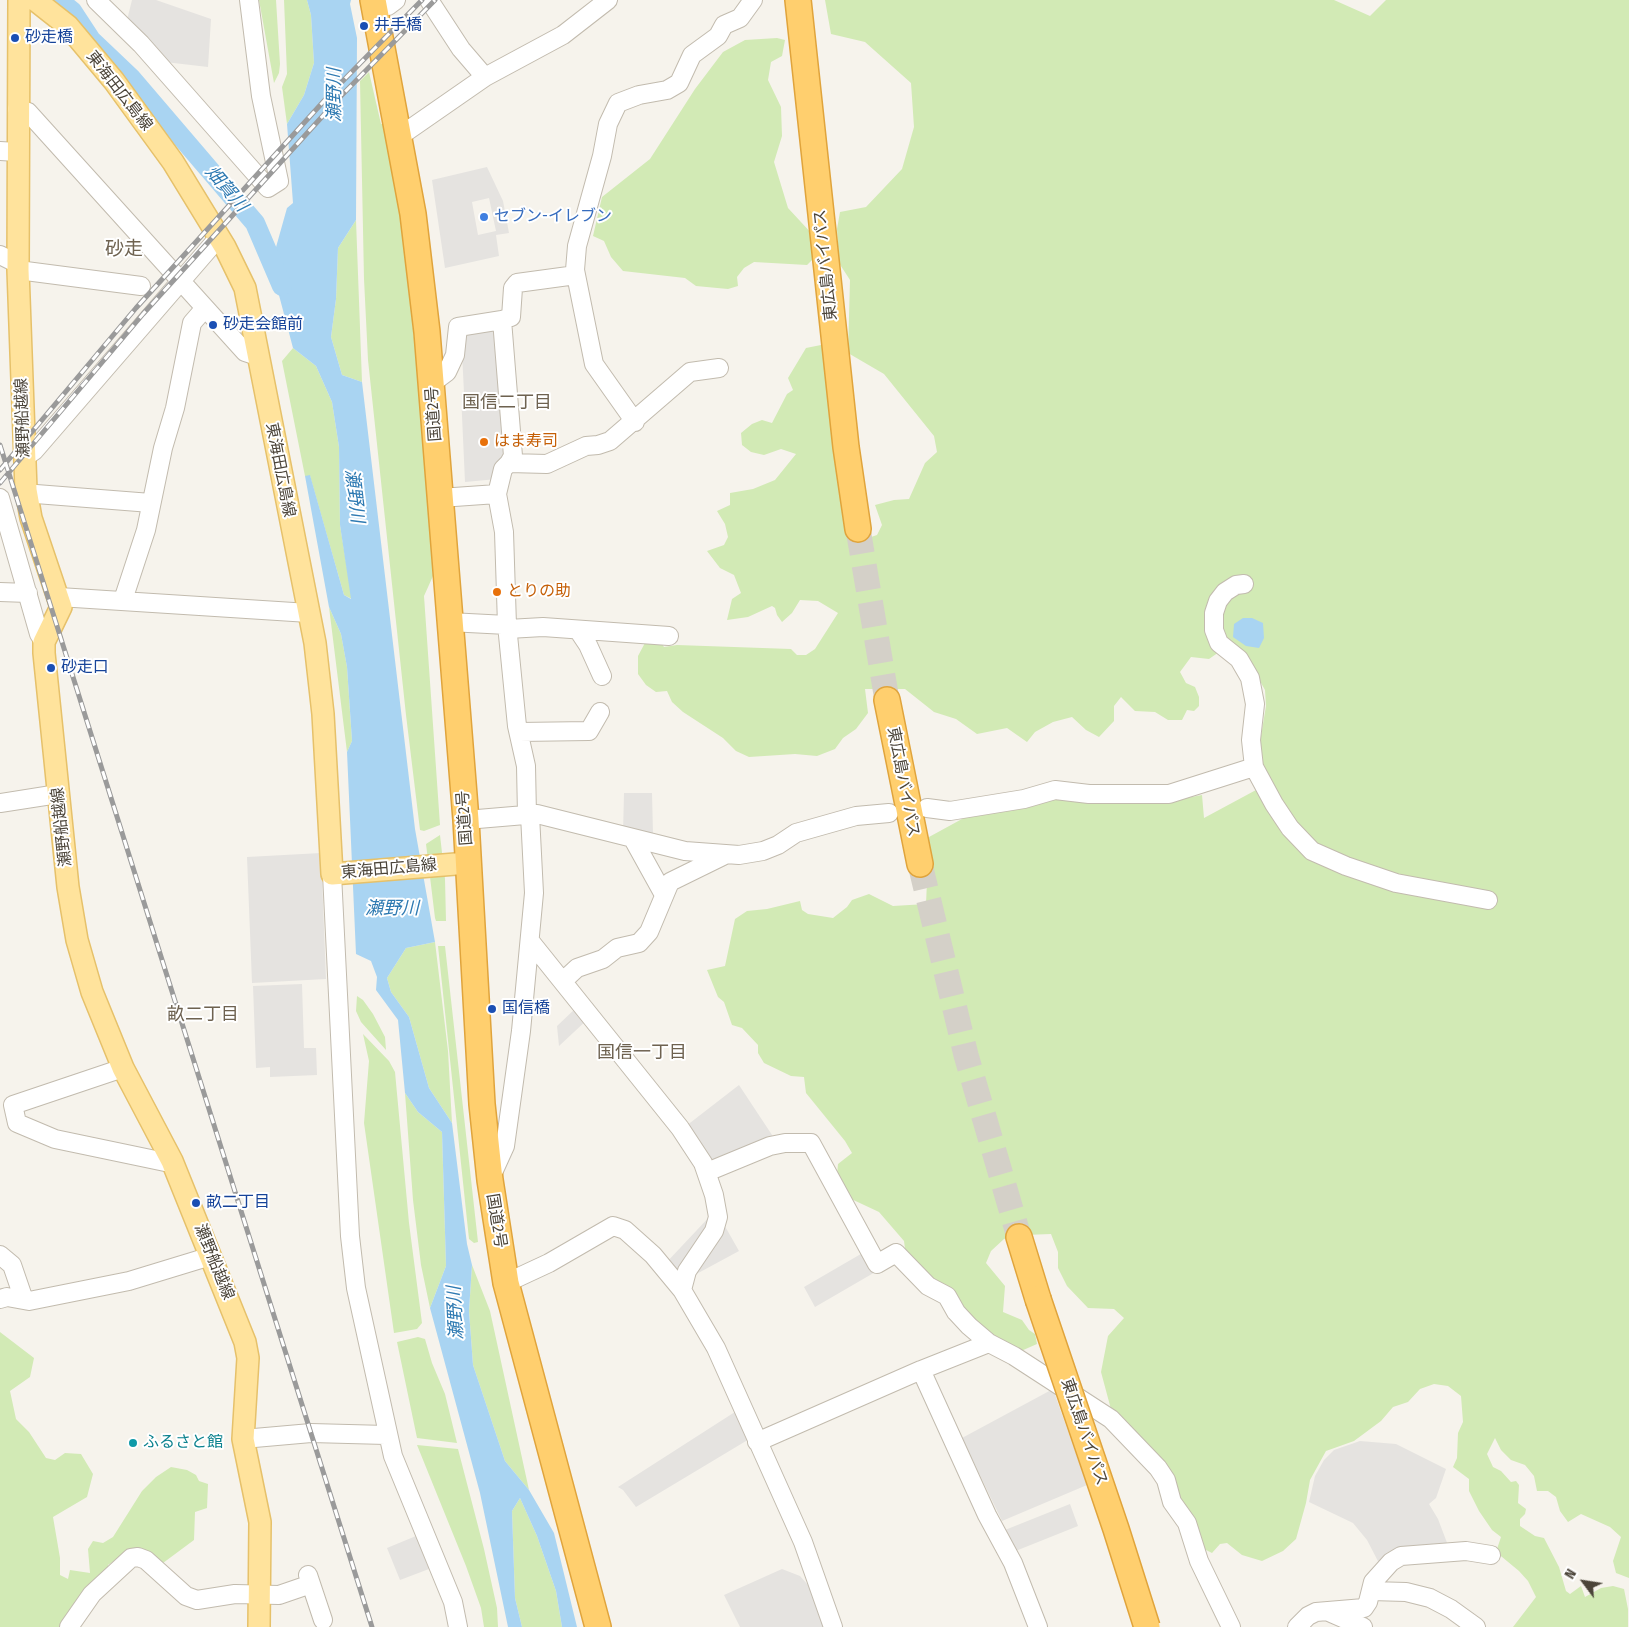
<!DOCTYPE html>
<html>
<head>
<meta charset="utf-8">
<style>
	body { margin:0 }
	#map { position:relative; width:1629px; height:1627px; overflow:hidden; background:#f6f3ec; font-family:"Fira Sans Condensed",sans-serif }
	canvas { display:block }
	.north { position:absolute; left:1559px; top:1557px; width:50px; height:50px; -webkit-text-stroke:4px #fff; paint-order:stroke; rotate:301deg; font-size:14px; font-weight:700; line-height:20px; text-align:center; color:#4b4439 }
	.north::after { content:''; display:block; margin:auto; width:18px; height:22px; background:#4b4439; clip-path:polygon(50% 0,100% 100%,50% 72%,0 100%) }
</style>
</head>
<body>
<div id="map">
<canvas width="1629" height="1627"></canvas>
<div class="north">N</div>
</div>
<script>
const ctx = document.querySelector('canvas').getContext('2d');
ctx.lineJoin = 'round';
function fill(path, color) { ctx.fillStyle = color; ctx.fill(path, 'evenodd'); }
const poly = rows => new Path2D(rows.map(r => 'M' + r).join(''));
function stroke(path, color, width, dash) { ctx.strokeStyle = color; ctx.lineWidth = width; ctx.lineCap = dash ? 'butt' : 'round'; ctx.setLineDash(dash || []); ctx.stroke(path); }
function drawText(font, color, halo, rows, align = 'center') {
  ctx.font = font + ' "Fira Sans Condensed","Noto Sans JP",sans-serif'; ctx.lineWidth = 4; ctx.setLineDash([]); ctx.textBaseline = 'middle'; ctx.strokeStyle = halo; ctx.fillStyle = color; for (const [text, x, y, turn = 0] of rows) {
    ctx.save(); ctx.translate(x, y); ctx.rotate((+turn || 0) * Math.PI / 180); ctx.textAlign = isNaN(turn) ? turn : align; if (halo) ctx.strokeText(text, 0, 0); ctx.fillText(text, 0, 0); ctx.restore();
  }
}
fill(poly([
	[259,0,276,0,280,64,279,73,274,83],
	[284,0,307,0,311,15,314,63,304,95,287,124,282,87,287,74],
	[825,0,1334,0,1370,16,1386,0,1629,0,1629,1578,1616,1573,1613,1561,1621,1537,1610,1527,1581,1514,1568,1522,1560,1511,1556,1497,1548,1491,1537,1491,1534,1476,1525,1465,1511,1460,1501,1450,1495,1438,1487,1454,1493,1467,1501,1471,1511,1482,1516,1481,1519,1485,1518,1503,1526,1509,1525,1514,1520,1519,1520,1526,1535,1536,1544,1538,1559,1567,1566,1591,1570,1594,1581,1586,1585,1597,1601,1588,1613,1586,1624,1589,1628,1609,1628,1627,1513,1627,1536,1597,1528,1581,1519,1571,1496,1552,1501,1537,1492,1530,1479,1511,1469,1491,1469,1479,1453,1467,1457,1458,1458,1433,1463,1422,1461,1396,1448,1386,1434,1384,1420,1389,1408,1402,1393,1407,1381,1421,1354,1441,1326,1451,1310,1480,1306,1503,1296,1539,1283,1551,1262,1561,1242,1555,1227,1543,1220,1544,1212,1553,1202,1548,1179,1505,1174,1477,1165,1464,1112,1413,1101,1372,1108,1336,1124,1318,1114,1309,1088,1308,1067,1286,1058,1268,1058,1252,1051,1234,1025,1235,1004,1239,991,1251,986,1263,1005,1286,1003,1312,1022,1320,1029,1330,1035,1334,1037,1344,1021,1351,981,1330,906,1256,904,1241,879,1212,847,1197,837,1175,838,1164,852,1153,845,1141,806,1093,804,1077,791,1076,764,1063,758,1053,758,1045,742,1028,732,1025,724,1002,718,997,707,970,725,966,735,919,747,911,767,909,800,901,802,910,808,914,833,918,847,907,852,900,869,894,893,906,926,904,929,837,973,813,1043,797,1176,800,1202,795,1204,818,1256,790,1267,775,1258,754,1266,706,1265,690,1252,667,1232,643,1209,659,1191,657,1180,672,1186,683,1195,687,1199,697,1199,706,1194,711,1187,710,1182,720,1168,720,1155,712,1135,711,1121,697,1114,706,1114,721,1099,737,1086,730,1072,717,1053,722,1035,732,1027,742,1007,728,977,734,956,719,934,712,905,689,865,689,868,713,856,729,843,738,835,749,817,756,795,754,749,757,736,751,723,738,683,712,672,702,667,691,656,692,646,685,638,674,638,656,646,641,660,641,664,647,677,645,791,649,797,655,806,655,815,649,838,613,818,601,800,600,792,613,782,622,777,615,775,608,772,606,748,617,727,620,732,599,741,593,734,575,720,568,707,551,724,545,728,537,725,524,717,511,730,505,730,493,753,489,775,480,796,454,781,449,764,455,751,452,742,445,741,433,752,424,762,420,772,423,787,394,793,390,788,378,806,348,826,344,848,537,859,541,877,535,882,525,875,505,894,500,909,499,925,463,937,452,934,436,884,374,848,353,850,280,839,263,837,229,840,212,866,207,902,169,914,127,911,83,865,42,831,34],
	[777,38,785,40,782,56,771,62,768,80,781,107,782,136,774,162,788,208,813,235,814,258,807,265,754,262,744,268,737,277,738,286,728,289,696,286,685,278,623,271,611,257,604,241,593,236,602,197,650,159,695,89,723,52,745,40],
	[369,72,381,124,385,124,399,201,419,383,433,576,424,596,440,825,424,831,420,830,406,715,368,360,364,279,360,81],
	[356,220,362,382,342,375,331,337,336,299,338,248],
	[293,348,316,366,332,402,339,447,340,525,352,599,344,595,310,476,305,476,282,361],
	[329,607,341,634,347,667,352,741,347,752],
	[440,835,445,879,446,921,436,921,435,918,426,844],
	[435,942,448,1051,452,1123,429,1088,409,1017,391,992,387,978,406,948],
	[438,946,445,946,478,1242,474,1243,469,1239],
	[357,996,363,1000,373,1014,385,1037,386,1050,361,1022,356,1011],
	[363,1034,389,1061,395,1072,409,1223,422,1323,417,1329,394,1333,364,1123,369,1061],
	[405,1093,418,1112,442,1132,446,1266,430,1308,421,1265,413,1200],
	[472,1265,490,1311,529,1490,505,1461,473,1365,469,1311],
	[0,1332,34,1358,30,1377,10,1391,16,1419,29,1432,46,1458,55,1460,65,1453,81,1454,93,1474,87,1497,53,1517,60,1558,60,1575,68,1579,70,1570,90,1573,88,1549,93,1541,103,1543,113,1537,142,1491,156,1477,171,1467,187,1470,196,1475,199,1481,208,1484,207,1508,195,1512,194,1540,163,1563,150,1558,114,1561,108,1565,108,1576,99,1583,90,1584,83,1598,61,1627,0,1627],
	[418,1337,425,1339,432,1363,445,1394,457,1443,417,1438,397,1342],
	[417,1445,458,1449,484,1549,497,1608,498,1627,484,1627,481,1608,466,1566],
	[520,1498,537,1536,556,1591,562,1627,522,1627,515,1598,512,1511]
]), '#d2eab5');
fill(poly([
	[132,0,156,0,211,19,208,67,165,62,127,20],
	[487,167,503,201,509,233,496,235,499,256,445,268,432,180],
	[489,198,496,231,478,235,472,202],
	[498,327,508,455,497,479,465,482,461,394,464,393,461,332],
	[624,793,652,793,653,834,623,834],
	[321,853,326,979,252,983,247,857],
	[302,984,304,1048,316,1048,317,1075,270,1077,270,1067,256,1068,253,986],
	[577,1007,588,1019,559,1046,557,1026],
	[739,1085,776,1141,712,1167,686,1126],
	[712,1214,712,1219,678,1279,665,1264],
	[722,1221,739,1251,689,1278],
	[866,1251,877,1271,815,1307,804,1287],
	[1053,1389,1087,1485,1002,1521,962,1438],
	[738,1410,751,1438,636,1507,623,1490,618,1487],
	[1360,1441,1396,1444,1446,1469,1436,1498,1429,1504,1438,1519,1449,1548,1380,1565,1367,1540,1353,1523,1309,1502,1315,1476,1324,1460,1334,1450],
	[1070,1504,1078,1526,1013,1552,1005,1530],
	[416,1536,429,1569,400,1580,387,1548],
	[782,1569,800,1576,808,1585,824,1627,740,1627,724,1595]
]), '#e5e3e0');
fill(poly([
	[307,0,351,0,350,4,357,38,356,220,338,248,336,299,331,337,342,375,362,382,415,829,435,942,406,948,387,978,391,992,409,1017,429,1088,452,1123,467,1244,472,1265,469,1311,473,1365,505,1461,529,1490,554,1533,577,1627,562,1627,556,1591,537,1536,520,1498,512,1511,515,1598,522,1627,508,1627,480,1493,430,1308,446,1266,442,1132,418,1112,405,1093,398,1020,376,990,377,977,371,961,356,954,347,752,352,741,347,667,341,634,329,607,305,476,310,475,344,595,351,599,340,525,339,447,332,402,316,366,293,348,271,265,287,208,293,203,287,124,304,95,314,63,311,15],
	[1243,618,1252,618,1263,623,1264,638,1259,648,1246,646,1233,637,1234,624]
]), '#a9d4f2');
stroke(poly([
	[58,0,72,11,91,40,131,78,255,223,282,286]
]), '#a9d4f2', 20);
stroke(poly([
	[858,529,887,700],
	[920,864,966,1055,1019,1237]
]), '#d4d0c8', 25, [25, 12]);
const minor = poly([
	[96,0,141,44,268,188,279,181,261,96,249,0],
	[429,0,461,49,485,77],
	[375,7,388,6,396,0],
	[17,109,28,112,245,352,257,356],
	[400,136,485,77,563,35,608,0],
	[0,151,17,152],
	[0,255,18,264],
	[18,270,141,286],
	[431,384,447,372,455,355,458,327,502,320],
	[635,422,594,364,575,270,577,246,602,156,608,124,618,103,639,95,667,90,679,83,692,55,718,36,724,25,740,18,753,0],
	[25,457,34,451,219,237],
	[509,463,513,456,502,320,511,317,513,288,517,283,576,275],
	[26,496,36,494,151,503],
	[0,498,39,634,44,642],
	[440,498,497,494],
	[0,592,28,593],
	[59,597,309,613],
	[123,600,146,530,163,448,175,408,192,323,205,308],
	[449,622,507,625],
	[508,629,543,627,669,636],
	[578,630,588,645,602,676],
	[519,732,589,731,600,712],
	[1254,767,1274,804,1290,828,1312,851,1346,866,1396,883,1488,900],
	[0,803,58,794],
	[927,808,950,811,1024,799,1055,790,1089,794,1169,794,1254,767,1251,740,1255,704,1250,678,1239,659,1219,643,1214,630,1214,613,1218,601,1225,592,1236,585,1244,584],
	[527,815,526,766,517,726,507,625,504,532,497,494,503,469,509,463,547,464,586,446,598,445,610,441,690,372,719,368],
	[466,820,537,814,685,851,739,855,763,851,778,845,796,833,856,816,889,813],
	[633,839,664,895],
	[332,874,350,1236,356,1288,393,1456,453,1602,458,1627],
	[530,941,680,1128,703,1163,714,1195,718,1217,714,1231,687,1271,682,1290,716,1348,803,1542,833,1627],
	[563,981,577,968,603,959,617,948,639,943,649,932,670,882,725,855],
	[123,1068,13,1105,17,1123,55,1139,165,1162,172,1161],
	[707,1172,770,1146,785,1143,811,1143,877,1264,896,1253,928,1286,947,1296,956,1312,969,1326,989,1343],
	[490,1179,505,1146,521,1031,534,893,530,815],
	[0,1255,12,1265,24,1300],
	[506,1283,549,1263,613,1226,625,1230,653,1255,682,1290],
	[0,1299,7,1297,29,1301,129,1281,211,1256],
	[921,1370,987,1515,1013,1563,1038,1627],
	[243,1439,311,1433,386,1435],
	[757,1442,921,1370,989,1343,1014,1356,1111,1419,1158,1468,1166,1480,1172,1502,1187,1523,1199,1561,1231,1627],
	[308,1575,323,1620],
	[1371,1591,1406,1592,1430,1598,1451,1609,1476,1627],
	[1329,1612,1363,1627],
	[69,1627,92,1594,131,1558,138,1557,146,1560,186,1596,197,1600,235,1594,279,1595,311,1584],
	[1297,1627,1308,1616,1316,1612,1364,1608,1368,1602,1373,1582,1391,1562,1401,1556,1466,1551,1491,1555]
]);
const major = poly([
	[19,0,18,270,26,490,31,518,61,607,44,642,44,653,68,887,77,940,92,992,123,1068,172,1161,245,1342,248,1358,243,1439,260,1522,259,1627],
	[35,0,68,26,114,81,173,162,225,247,245,288,315,643,323,714,332,874,468,863]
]);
const highway = poly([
	[373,0,413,214,427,332,466,820,482,1104,490,1180,506,1283,598,1627],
	[798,0,846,447,858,529],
	[887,700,920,864],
	[1019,1237,1038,1299]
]);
stroke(minor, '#c2bbae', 20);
stroke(major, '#e6c16a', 24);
stroke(highway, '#e0a43c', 28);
stroke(minor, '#fff', 18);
stroke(major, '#ffe39c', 21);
stroke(highway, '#ffcf6e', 25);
const rail = poly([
	[0,445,372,1627],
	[0,470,136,308,333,91,422,0],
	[0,483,143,314,339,98,435,0]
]);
stroke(rail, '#9a9a9a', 5);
stroke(rail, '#fff', 3, [9]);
const highwayBridge = poly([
	[1038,1299,1116,1529,1147,1627]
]);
stroke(highwayBridge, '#e0a43c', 28, []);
stroke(highwayBridge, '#ffcf6e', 25);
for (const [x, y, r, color] of [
	[364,26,5,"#1a4fb4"],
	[15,38,5,"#1a4fb4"],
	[484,217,5,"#3f7fe0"],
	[213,325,5,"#1a4fb4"],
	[484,442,5,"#e8710a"],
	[497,592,5,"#e8710a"],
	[51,668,5,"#1a4fb4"],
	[492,1009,5,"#1a4fb4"],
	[196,1203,5,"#1a4fb4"],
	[133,1443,5,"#0f9aa8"]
]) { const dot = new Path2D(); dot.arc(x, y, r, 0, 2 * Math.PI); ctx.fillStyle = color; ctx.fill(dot); stroke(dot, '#fff', 2); }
drawText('16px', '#164399', '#fff', [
	["井手橋",374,26],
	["砂走橋",25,38],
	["砂走会館前",223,325],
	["砂走口",61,668],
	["国信橋",502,1009],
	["畝二丁目",206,1203]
], 'left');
drawText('16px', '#4b4439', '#fff', [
	["東海田広島線",119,91,52],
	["東広島バイパス",826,265,-96],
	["国道2号",434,414,-94],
	["瀬野船越線",23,418,-92],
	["東海田広島線",280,470,79],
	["東広島バイパス",903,782,79],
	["国道2号",465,818,-94],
	["瀬野船越線",62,827,-96],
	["東海田広島線",389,869,-5],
	["国道2号",496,1221,81],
	["瀬野船越線",214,1262,68],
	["東広島バイパス",1084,1432,71]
]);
drawText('16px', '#366cbe', '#fff', [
	["セブン-イレブン",494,217]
], 'left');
drawText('16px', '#c56008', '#fff', [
	["はま寿司",494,442],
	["とりの助",507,592]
], 'left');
drawText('16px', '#0d838f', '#fff', [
	["ふるさと館",143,1443]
], 'left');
drawText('italic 18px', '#2e7ab2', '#fff', [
	["瀬野川",335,95,-90],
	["畑賀川",226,189,49],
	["瀬野川",354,496,83],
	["瀬野川",392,909],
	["瀬野川",456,1313,-93]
]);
drawText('18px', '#6e6250', '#fff', [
	["国信二丁目",507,403],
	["畝二丁目",203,1015],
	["国信一丁目",642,1053]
]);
drawText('19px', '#6e6250', '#fff', [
	["砂走",124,250]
]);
</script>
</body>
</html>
